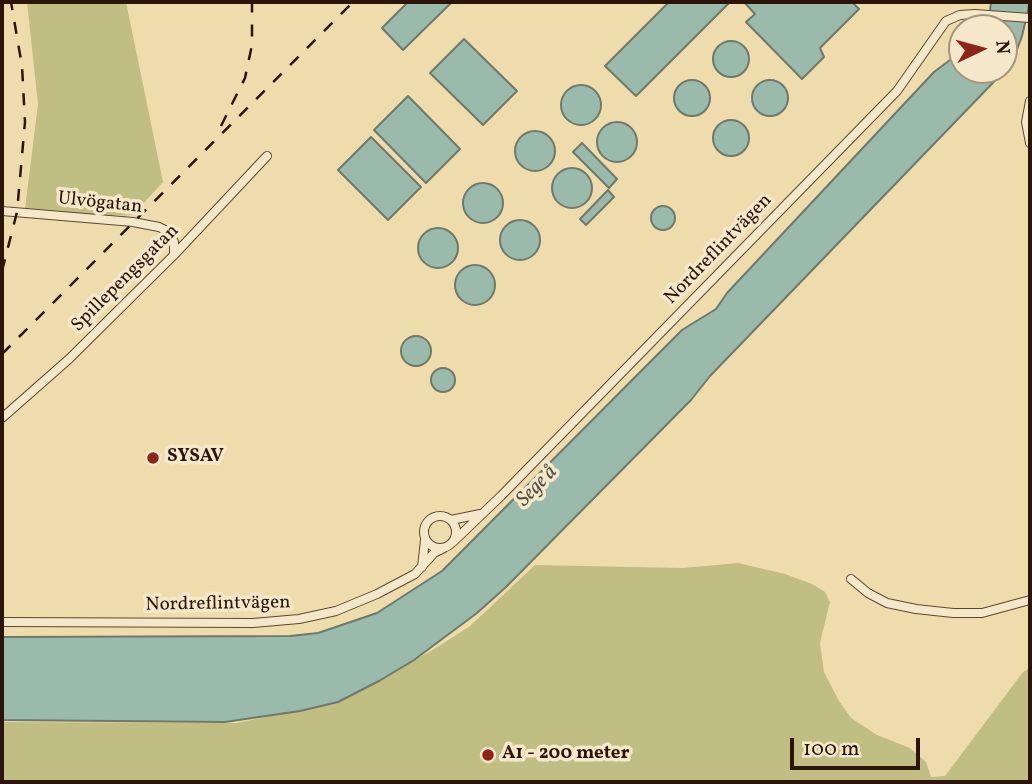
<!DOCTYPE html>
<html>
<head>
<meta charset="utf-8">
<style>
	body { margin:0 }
	#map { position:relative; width:1032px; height:784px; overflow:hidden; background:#efdcad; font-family:Vollkorn,serif }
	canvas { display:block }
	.frame { position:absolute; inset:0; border:4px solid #2b1509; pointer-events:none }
	.north { position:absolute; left:948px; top:14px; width:70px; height:70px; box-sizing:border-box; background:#f5e8ca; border:2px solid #a4947d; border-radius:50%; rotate:85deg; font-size:19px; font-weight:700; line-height:28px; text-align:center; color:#2b1509 }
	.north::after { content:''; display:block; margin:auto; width:24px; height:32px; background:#8f2418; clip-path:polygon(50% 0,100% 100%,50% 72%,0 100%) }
	.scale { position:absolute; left:790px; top:738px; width:130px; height:32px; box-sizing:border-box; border:4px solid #2b1509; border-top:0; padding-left:9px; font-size:21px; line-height:24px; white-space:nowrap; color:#2b1509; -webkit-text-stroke:5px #f5e8ca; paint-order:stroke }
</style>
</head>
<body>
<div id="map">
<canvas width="1032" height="784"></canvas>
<div class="frame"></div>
<div class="north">N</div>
<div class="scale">100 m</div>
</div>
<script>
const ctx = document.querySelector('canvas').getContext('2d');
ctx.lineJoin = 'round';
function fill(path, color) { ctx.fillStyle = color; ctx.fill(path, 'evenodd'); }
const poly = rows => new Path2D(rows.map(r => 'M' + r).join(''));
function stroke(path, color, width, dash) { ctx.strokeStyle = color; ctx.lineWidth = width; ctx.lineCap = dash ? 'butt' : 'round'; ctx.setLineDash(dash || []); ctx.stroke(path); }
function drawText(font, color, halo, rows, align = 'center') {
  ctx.font = font + ' Vollkorn,serif'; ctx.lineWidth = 7; ctx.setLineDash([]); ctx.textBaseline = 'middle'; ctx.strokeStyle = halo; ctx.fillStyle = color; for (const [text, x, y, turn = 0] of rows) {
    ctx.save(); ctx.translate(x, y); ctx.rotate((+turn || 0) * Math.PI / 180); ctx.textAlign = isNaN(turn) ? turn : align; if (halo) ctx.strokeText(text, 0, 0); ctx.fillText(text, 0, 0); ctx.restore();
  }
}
fill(poly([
	[27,2,126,2,163,182,133,215,101,216,25,209,38,104],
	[738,563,785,574,812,584,825,592,830,602,820,643,824,672,839,701,851,718,877,735,910,748,926,762,931,777,945,776,1023,672,1030,668,1030,782,2,782,2,722,237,723,338,702,431,651,470,626,535,565,683,568]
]), '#c1be84');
const water = poly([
	[408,2,452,2,403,50,382,28,408,2],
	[669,2,730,2,636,96,605,66,669,2],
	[746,2,852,2,859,9,820,48,824,57,802,79,746,22,755,14,745,3,746,2],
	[991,2,1030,2,1022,36,1012,63,710,376,691,400,506,587,477,613,414,660,379,681,338,702,300,711,225,722,2,720,2,637,290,636,318,633,377,613,442,571,682,330,716,309,727,293,934,72,962,51,962,70,1004,70,1004,28,988,28,991,2],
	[464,39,517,91,483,125,430,73,464,39],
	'713 59a18 18 0 1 1 36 0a18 18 0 1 1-36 0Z',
	'674 98a18 18 0 1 1 36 0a18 18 0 1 1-36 0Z',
	'752 98a18 18 0 1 1 36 0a18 18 0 1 1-36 0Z',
	'561 105a20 20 0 1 1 40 0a20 20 0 1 1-40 0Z',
	[408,96,460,149,426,183,374,130,408,96],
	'713 138a18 18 0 1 1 36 0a18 18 0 1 1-36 0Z',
	'597 142a20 20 0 1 1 40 0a20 20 0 1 1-40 0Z',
	'515 151a20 20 0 1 1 40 0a20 20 0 1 1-40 0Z',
	[371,137,421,187,388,220,338,170,371,137],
	[582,143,617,179,609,188,573,152,582,143],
	'552 188a20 20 0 1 1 40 0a20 20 0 1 1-40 0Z',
	'463 203a20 20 0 1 1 40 0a20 20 0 1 1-40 0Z',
	[608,190,614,197,586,225,580,219,608,190],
	'651 218a12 12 0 1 1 24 0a12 12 0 1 1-24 0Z',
	'500 240a20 20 0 1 1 40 0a20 20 0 1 1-40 0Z',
	'418 248a20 20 0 1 1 40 0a20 20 0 1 1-40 0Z',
	'455 285a20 20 0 1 1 40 0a20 20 0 1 1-40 0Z',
	'401 351a15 15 0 1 1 30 0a15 15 0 1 1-30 0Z',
	'431 380a12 12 0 1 1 24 0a12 12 0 1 1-24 0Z'
]);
fill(water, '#9abbac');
stroke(water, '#6e796b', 2);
const minor = poly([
	[1030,101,1026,122,1030,143],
	[2,211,133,222,159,227,169,232,174,242,174,255],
	[2,418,69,359,174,255,267,156],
	'424 532a16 16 0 1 1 32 0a16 16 0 1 1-32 0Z',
	[451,520,480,514],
	[453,542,501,496,897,91,946,21,960,15,975,14,1030,18],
	[422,567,425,540],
	[851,579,868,593,887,603,916,609,953,613,982,613,1030,600],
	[2,622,253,623,299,619,336,611,377,594,415,574,434,553,444,548]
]);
stroke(minor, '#5c4732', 10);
stroke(minor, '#f5e8ca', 8);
stroke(poly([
	[221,126,245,78,252,45,252,2],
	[2,271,17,212,25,122,22,66,11,2],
	[2,354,353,2]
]), '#2b1509', 2.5, [12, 12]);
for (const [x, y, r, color] of [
	[153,458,7,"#8f2418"],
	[488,755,7,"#8f2418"]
]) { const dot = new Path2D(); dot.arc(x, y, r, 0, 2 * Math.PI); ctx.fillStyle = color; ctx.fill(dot); stroke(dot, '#f5e8ca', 2.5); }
drawText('19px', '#2b1509', '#f5e8ca', [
	["Ulvögatan",100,204,6],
	["Nordreflintvägen",719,250,-46],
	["Spillepengsgatan",126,279,-45],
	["Nordreflintvägen",218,605,-1]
]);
drawText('bold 19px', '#2b1509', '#f5e8ca', [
	["SYSAV",167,458],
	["A1 - 200 meter",502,755]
], 'left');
drawText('italic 21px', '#524f42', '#f5e8ca', [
	["Sege å",538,487,-46]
]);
</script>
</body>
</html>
